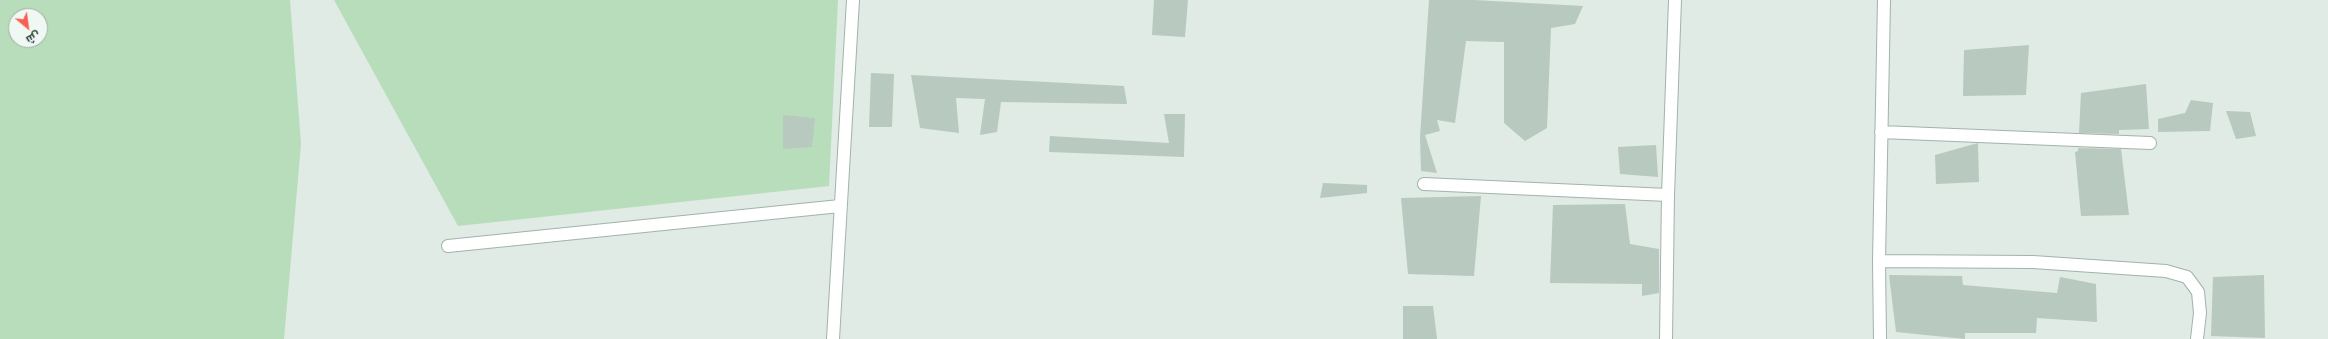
<!DOCTYPE html>
<html>
<head>
<meta charset="utf-8">
<style>
	body { margin:0 }
	#map { position:relative; width:2328px; height:339px; overflow:hidden; background:#dfebe4; font-family:Inter,Cairo,sans-serif }
	canvas { display:block }
	.north { position:absolute; left:8px; top:8px; width:40px; height:40px; box-sizing:border-box; background:#f0f8f3; border:1px solid #9dada5; border-radius:50%; rotate:151deg; font-size:11px; font-weight:700; line-height:16px; text-align:center; color:#203c30 }
	.north::after { content:''; display:block; margin:auto; width:14px; height:18px; background:#f75f52; clip-path:polygon(50% 0,100% 100%,50% 72%,0 100%) }
</style>
</head>
<body>
<div id="map">
<canvas width="2328" height="339"></canvas>
<div class="north">ش</div>
</div>
<script>
const ctx = document.querySelector('canvas').getContext('2d');
ctx.lineJoin = 'round';
function fill(path, color) { ctx.fillStyle = color; ctx.fill(path, 'evenodd'); }
const poly = rows => new Path2D(rows.map(r => 'M' + r).join(''));
function stroke(path, color, width, dash) { ctx.strokeStyle = color; ctx.lineWidth = width; ctx.lineCap = dash ? 'butt' : 'round'; ctx.setLineDash(dash || []); ctx.stroke(path); }
fill(poly([
	[0,0,290,0,301,144,284,339,0,339],
	[16,16,40,16,40,40,16,40],
	[334,0,838,0,829,186,458,226]
]), '#b7ddbb');
fill(poly([
	[1154,0,1188,0,1185,37,1152,35],
	[1429,0,1474,0,1583,6,1575,24,1551,28,1547,128,1525,141,1504,123,1504,42,1466,41,1455,123,1437,120,1440,131,1425,135,1437,173,1421,171,1420,137],
	[2029,45,2026,95,1963,96,1964,50],
	[871,73,894,74,892,127,869,127],
	[911,75,1124,86,1127,104,1001,102,997,132,980,135,985,99,956,98,959,133,920,128],
	[2146,84,2149,129,2119,130,2119,134,2079,133,2081,93],
	[2191,100,2213,103,2210,131,2158,132,2158,119,2185,113],
	[2226,111,2250,112,2256,136,2236,139],
	[1164,114,1185,114,1184,157,1049,152,1050,136,1169,143],
	[783,115,815,118,812,147,783,149],
	[1978,143,1979,182,1936,184,1935,155],
	[1656,145,1658,177,1620,174,1618,147],
	[2078,148,2121,149,2129,215,2081,216,2075,152,2078,151],
	[1323,183,1367,185,1367,193,1320,198],
	[1481,196,1474,276,1408,274,1401,198],
	[1625,204,1630,244,1659,249,1659,293,1642,296,1642,284,1550,283,1553,205],
	[1889,275,1962,276,1963,285,2057,293,2060,277,2096,284,2097,322,2037,318,2036,333,1965,333,1965,339,1896,332],
	[2264,275,2265,338,2211,336,2213,277],
	[1403,306,1433,306,1437,339,1403,339]
]), '#b8c9bf');
const street = poly([
	[1881,132,2150,143],
	[1424,184,1668,195],
	[448,246,840,206],
	[1879,261,2033,262,2166,271,2187,277,2198,292,2200,313,2197,339],
	[833,339,853,0],
	[1666,339,1668,195,1675,0],
	[1880,339,1879,261,1884,0]
]);
stroke(street, '#a2b3aa', 14);
stroke(street, '#fff', 12);
</script>
</body>
</html>
